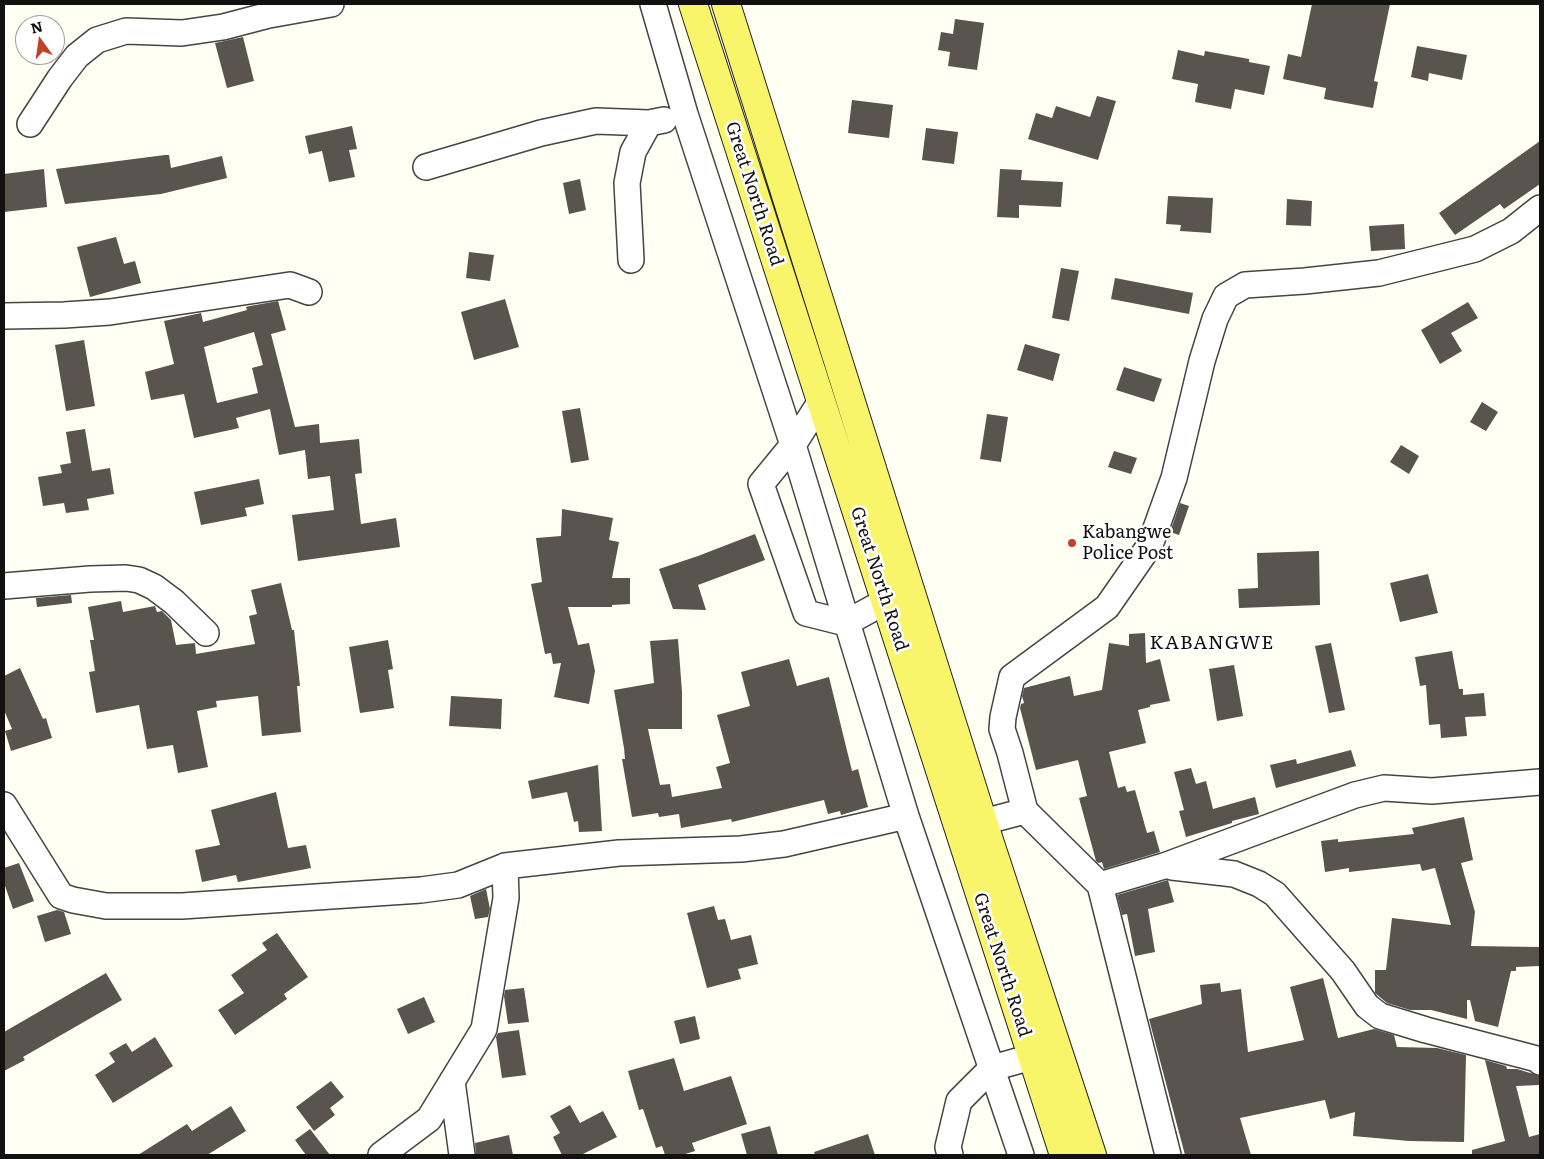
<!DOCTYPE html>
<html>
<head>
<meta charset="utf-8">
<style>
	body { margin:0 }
	#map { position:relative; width:1544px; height:1159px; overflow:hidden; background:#fffff4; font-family:Literata,serif }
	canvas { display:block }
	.frame { position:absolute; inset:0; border:5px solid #111; pointer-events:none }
	.north { position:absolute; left:15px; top:15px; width:50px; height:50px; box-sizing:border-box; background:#fff; border:1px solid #a0a0a0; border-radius:50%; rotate:346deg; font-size:14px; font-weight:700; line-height:20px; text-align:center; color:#111 }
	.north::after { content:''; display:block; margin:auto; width:18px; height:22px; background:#c34126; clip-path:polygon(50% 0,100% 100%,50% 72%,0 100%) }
</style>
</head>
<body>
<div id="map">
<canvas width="1544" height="1159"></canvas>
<div class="frame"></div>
<div class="north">N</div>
</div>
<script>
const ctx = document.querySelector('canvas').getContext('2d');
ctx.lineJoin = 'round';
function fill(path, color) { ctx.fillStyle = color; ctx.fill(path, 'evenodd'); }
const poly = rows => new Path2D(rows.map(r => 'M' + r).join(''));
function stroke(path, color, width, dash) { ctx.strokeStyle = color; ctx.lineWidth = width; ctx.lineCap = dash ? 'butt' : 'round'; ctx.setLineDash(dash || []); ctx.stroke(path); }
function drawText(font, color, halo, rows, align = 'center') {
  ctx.font = font + ' Literata,serif'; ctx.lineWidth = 5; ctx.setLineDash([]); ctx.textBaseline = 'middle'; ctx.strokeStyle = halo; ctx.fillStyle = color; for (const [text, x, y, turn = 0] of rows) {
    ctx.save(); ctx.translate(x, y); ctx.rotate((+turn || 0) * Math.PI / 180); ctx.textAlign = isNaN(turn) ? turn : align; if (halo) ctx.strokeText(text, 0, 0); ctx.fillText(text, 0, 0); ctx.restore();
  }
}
fill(poly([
	[1312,4,1390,4,1374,81,1378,82,1373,108,1324,99,1326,88,1283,79,1288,54,1301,57],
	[955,19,984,23,977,70,948,66,950,52,938,50,941,32,953,34],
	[243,37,254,81,227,88,215,43],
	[1417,46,1467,55,1462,80,1429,73,1428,81,1411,77],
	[1178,50,1204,56,1205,51,1249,59,1249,62,1270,66,1264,95,1235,89,1231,109,1195,102,1198,84,1172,79],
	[1097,96,1116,101,1098,160,1028,139,1036,113,1052,118,1056,106,1090,117],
	[852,100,893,105,889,138,848,133],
	[352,126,357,149,349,150,355,177,329,182,322,151,309,154,305,136],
	[926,128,958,132,954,164,922,160],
	[1540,141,1540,184,1504,209,1500,204,1455,235,1439,213],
	[165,155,169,155,171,168,222,156,227,178,161,194,65,204,56,169],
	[44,169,47,207,4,212,4,174],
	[1000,169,1022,170,1021,180,1063,182,1061,207,1019,205,1019,218,997,217],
	[580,179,586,210,569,214,563,183],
	[1168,196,1213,198,1211,233,1180,231,1181,225,1166,224],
	[1287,199,1312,201,1311,226,1286,225],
	[1404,224,1405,249,1371,251,1369,226],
	[116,237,124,264,135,261,141,283,90,297,77,247],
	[469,252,494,255,490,281,466,278],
	[1061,268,1079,271,1069,321,1052,318],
	[1115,278,1193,293,1189,314,1111,299],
	[505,299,519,347,474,360,461,312],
	[278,301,286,330,271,334,295,427,319,424,320,443,359,439,362,473,355,474,361,524,396,518,400,547,298,561,292,515,334,510,330,476,308,479,305,450,279,455,270,409,236,418,239,428,194,438,184,394,151,400,145,372,174,364,164,321,201,313,203,322,247,310,246,307,250,306],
	[254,332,263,365,252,368,258,393,217,403,204,347],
	[1468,302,1478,318,1451,333,1462,351,1440,364,1421,330],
	[84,340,95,406,66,411,55,345],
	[1025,344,1060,354,1053,381,1017,370],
	[1124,367,1162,379,1154,402,1116,390],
	[1482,402,1498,412,1486,431,1470,422],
	[580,408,589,460,571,463,562,411],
	[987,414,1008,417,1001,462,980,459],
	[85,429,92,471,110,468,114,494,87,499,89,510,66,513,64,503,43,506,38,477,62,473,60,465,71,463,66,432],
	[1401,445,1419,456,1409,474,1390,462],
	[1114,451,1137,458,1131,474,1108,467],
	[259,479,264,504,245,508,247,516,201,525,194,492],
	[1180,503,1189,506,1179,535,1170,532],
	[562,509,613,518,609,540,619,542,612,578,630,578,630,604,612,605,612,607,568,607,578,645,589,643,595,671,589,704,554,697,561,663,553,664,551,653,545,654,531,584,542,582,536,538,561,536],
	[755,534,765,560,698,585,706,610,673,609,659,569,698,556],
	[1319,551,1320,605,1239,608,1238,589,1258,588,1257,553],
	[1428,574,1438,613,1400,622,1390,583],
	[281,583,292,630,294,630,300,686,297,686,301,732,262,736,258,696,216,701,217,707,197,711,208,767,178,773,173,745,147,749,139,705,96,713,89,672,95,671,90,640,94,640,88,607,121,601,123,612,155,606,157,612,162,611,171,620,176,645,195,643,196,654,255,644,249,616,257,614,251,590],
	[71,595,72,603,37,607,36,598],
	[1145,633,1146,663,1160,659,1170,701,1150,705,1150,707,1138,710,1146,743,1109,752,1118,788,1125,786,1127,792,1135,790,1147,833,1154,831,1160,852,1104,869,1102,862,1098,863,1096,861,1079,798,1087,796,1078,760,1036,770,1020,708,1021,704,1024,703,1022,696,1024,688,1070,676,1074,696,1102,690,1109,643,1129,646,1129,634],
	[678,639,682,692,682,729,648,729,660,785,670,784,672,797,722,788,716,767,730,763,717,715,750,706,741,672,789,659,797,686,829,677,852,771,858,769,868,807,841,815,840,811,828,814,824,800,732,822,731,819,681,828,679,814,659,817,658,813,632,817,622,759,625,759,624,748,614,690,654,683,650,641],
	[388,640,393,669,388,670,394,708,360,713,349,647],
	[1331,643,1345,710,1329,713,1315,646],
	[1452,651,1459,689,1463,689,1463,695,1484,693,1486,716,1465,717,1467,736,1441,738,1440,724,1429,725,1426,685,1420,686,1415,657],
	[1234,665,1243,716,1217,721,1209,669],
	[20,668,43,719,46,718,52,738,11,751,5,731,12,729,4,710,4,676],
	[451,696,502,699,501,729,449,726],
	[1351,750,1356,766,1276,788,1270,765,1296,759,1297,764],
	[598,765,602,831,579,832,578,821,574,822,567,792,532,799,528,781],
	[1191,768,1196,784,1206,781,1213,809,1255,797,1259,814,1232,821,1232,823,1186,837,1179,811,1184,810,1174,772],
	[276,792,288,848,306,845,311,868,238,882,236,875,202,882,195,850,220,845,211,810],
	[1464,817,1473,860,1461,863,1475,912,1471,946,1540,947,1540,966,1516,967,1516,971,1511,971,1498,1027,1475,1021,1470,1000,1467,1000,1467,1019,1431,1010,1410,1010,1387,1003,1375,993,1375,970,1386,970,1392,918,1451,925,1435,868,1422,871,1420,864,1349,872,1349,868,1325,872,1321,841,1338,839,1338,842,1414,834,1412,828],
	[19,863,34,901,13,909,4,883,4,868],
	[1168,880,1174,902,1148,909,1155,952,1135,956,1127,914,1122,915,1117,895],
	[486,889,490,909,488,917,475,919,470,896],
	[714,906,718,920,725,919,731,940,751,935,758,964,738,969,741,979,707,988,687,913],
	[57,910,64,912,71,934,45,942,37,916],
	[277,933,308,977,284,994,287,999,235,1035,218,1010,244,993,231,975,267,950,262,943],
	[106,973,122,1000,23,1057,25,1060,4,1071,4,1032],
	[1323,978,1338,1038,1374,1029,1394,1035,1397,1047,1437,1048,1466,1055,1464,1142,1409,1141,1353,1136,1355,1112,1330,1119,1325,1100,1240,1118,1251,1155,1185,1155,1149,1019,1202,1004,1200,985,1220,983,1221,992,1241,989,1248,1052,1304,1040,1290,987],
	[524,988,529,1022,508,1024,504,996,505,990],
	[424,997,435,1022,408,1034,397,1009],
	[695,1016,700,1039,680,1044,674,1021],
	[519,1030,526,1075,502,1078,496,1037,498,1033],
	[155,1037,173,1066,113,1103,95,1075,115,1062,109,1053,126,1043,132,1052],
	[674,1058,684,1091,731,1076,747,1124,692,1143,695,1151,682,1155,665,1155,662,1146,656,1148,643,1109,639,1110,628,1071],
	[1485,1060,1506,1066,1507,1069,1517,1069,1540,1076,1540,1085,1516,1086,1529,1137,1540,1134,1540,1155,1472,1155,1472,1150,1505,1141],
	[331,1081,344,1097,330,1108,335,1115,314,1131,296,1107],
	[570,1105,580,1123,603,1111,617,1137,581,1155,562,1155,553,1137,560,1133,550,1116],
	[231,1106,246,1131,207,1155,138,1155,187,1124,192,1131],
	[770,1126,778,1155,747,1155,741,1134],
	[310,1129,330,1155,306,1155,295,1140],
	[868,1134,875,1155,815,1155,814,1152],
	[509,1135,513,1155,476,1155,475,1143]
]), '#59544d');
const minor = poly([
	[653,4,685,114,793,445,906,816,1021,1155],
	[30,124,60,78,77,56,97,40,126,31,182,33,223,27,269,15,331,4],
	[426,167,541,133,596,121,649,123],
	[631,260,627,183,633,152,649,123,664,120],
	[4,316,64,315,110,312,290,285,309,292],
	[821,401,793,445,761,484,806,613,846,623,886,601],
	[4,586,90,579,126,578,139,580,154,587,174,602,206,633],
	[4,805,61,896,73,900,106,906,182,906,421,890,458,885,505,866,619,853,741,849,784,844,906,816],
	[1025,811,1100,885,1168,1155],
	[983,822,1025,811,1010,753,1002,729,1003,717,1012,677,1107,607,1150,545,1174,478,1202,361,1215,319,1226,296,1245,285,1305,281,1379,273,1475,249,1511,231,1540,208],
	[1172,867,1234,874,1259,884,1275,894,1343,971,1367,1006,1380,1016,1426,1030,1537,1059,1540,1062],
	[1100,885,1164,866,1355,795,1384,788,1432,791,1540,782],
	[452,1081,462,1155],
	[381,1155,429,1119,484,1029,506,898,505,866],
	[950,1155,948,1147,959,1101,992,1068,1032,1057]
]);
const major = poly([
	[693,4,1064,1155],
	[726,4,983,822,1092,1155]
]);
stroke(minor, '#444', 28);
stroke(major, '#222', 30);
stroke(minor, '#fff', 25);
stroke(major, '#f9f56a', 28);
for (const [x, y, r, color] of [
	[1072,543,5,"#c34126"]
]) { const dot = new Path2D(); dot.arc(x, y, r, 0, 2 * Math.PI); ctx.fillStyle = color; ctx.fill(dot); stroke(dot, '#fff', 2); }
drawText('18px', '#111', '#fff', [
	["Great North Road",754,194,72],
	["Great North Road",879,579,72],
	["Great North Road",1002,965,72]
]);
drawText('18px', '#111', '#fff', [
	["Kabangwe",1082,533],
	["Police Post",1082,554]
], 'left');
ctx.letterSpacing = '1px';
drawText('19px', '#111', '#fff', [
	["KABANGWE",1212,643]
]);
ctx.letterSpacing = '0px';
</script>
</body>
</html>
